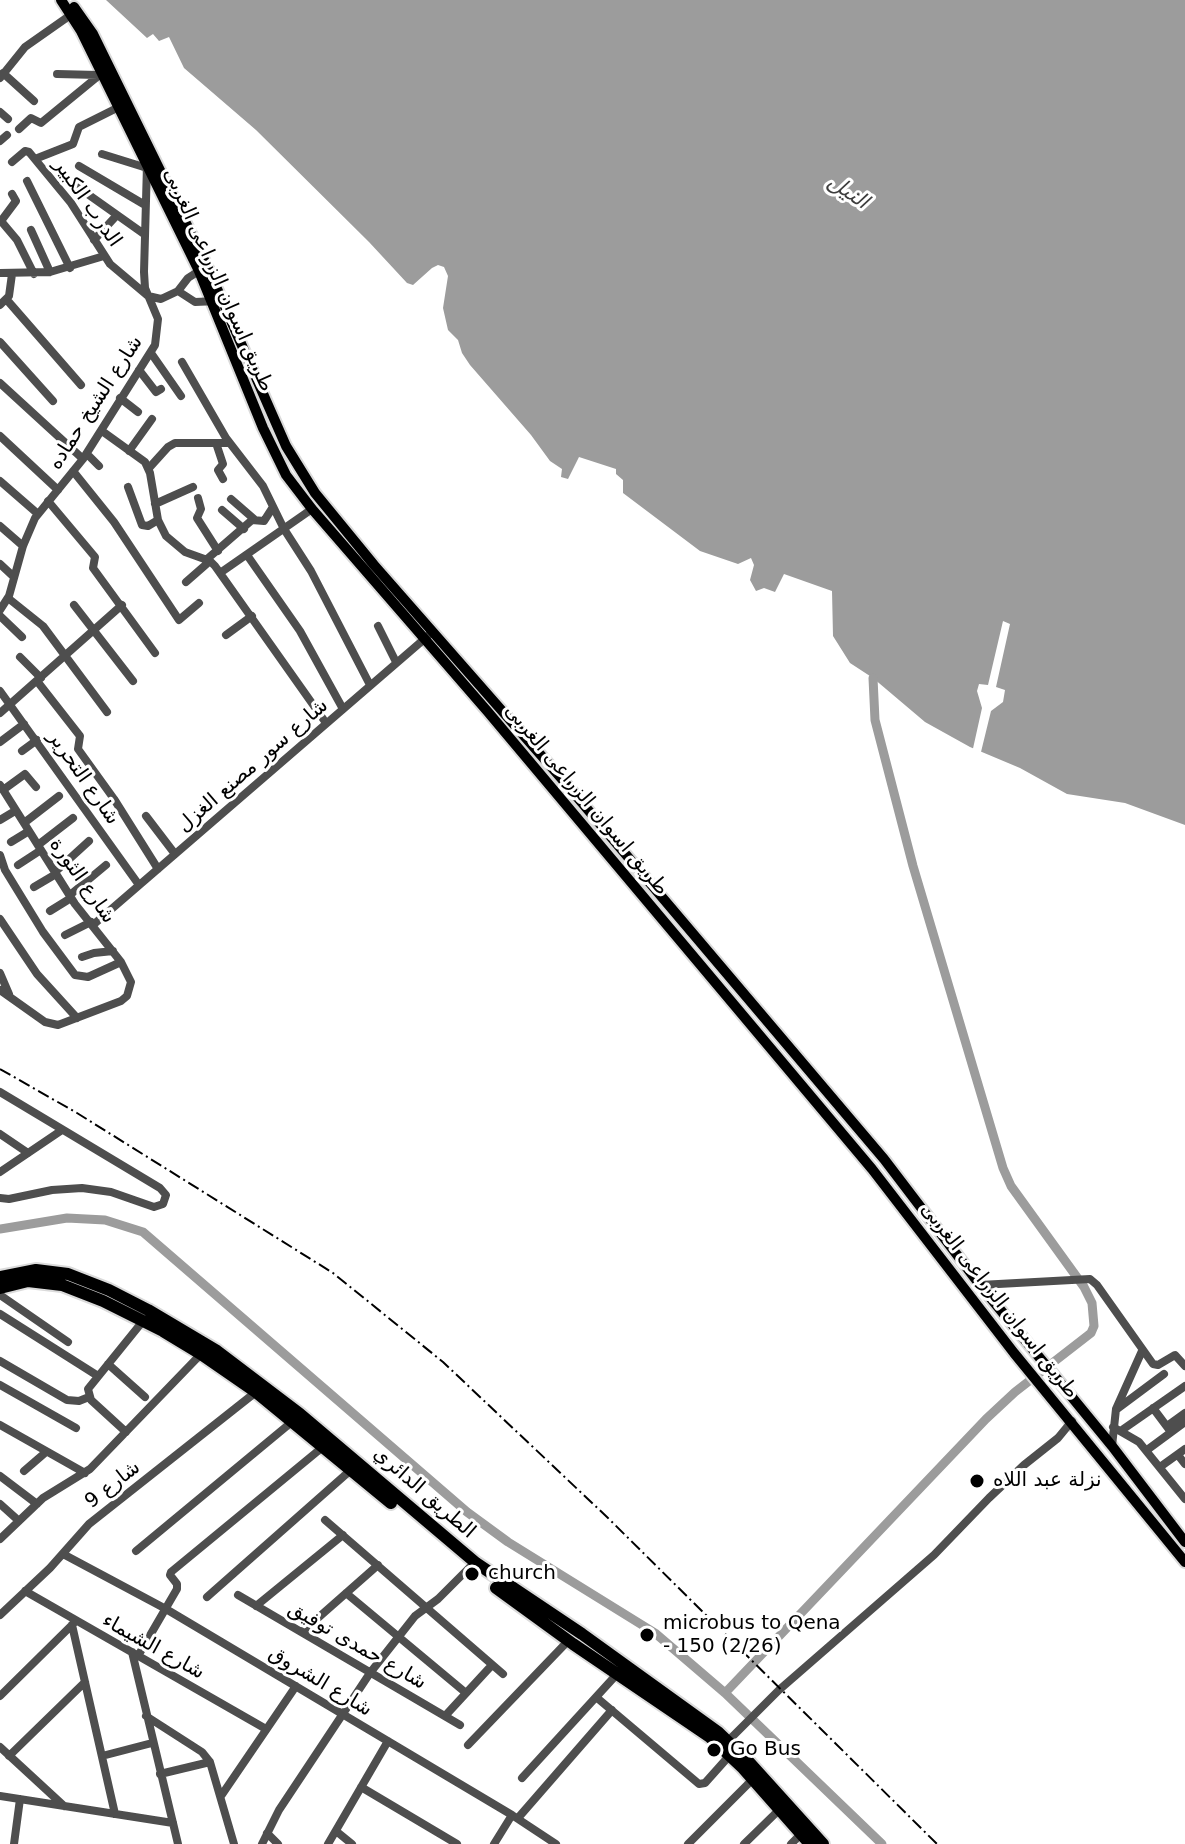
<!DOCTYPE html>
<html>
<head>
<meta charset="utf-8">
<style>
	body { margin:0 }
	canvas { display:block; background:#fff }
</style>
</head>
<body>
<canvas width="1185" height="1844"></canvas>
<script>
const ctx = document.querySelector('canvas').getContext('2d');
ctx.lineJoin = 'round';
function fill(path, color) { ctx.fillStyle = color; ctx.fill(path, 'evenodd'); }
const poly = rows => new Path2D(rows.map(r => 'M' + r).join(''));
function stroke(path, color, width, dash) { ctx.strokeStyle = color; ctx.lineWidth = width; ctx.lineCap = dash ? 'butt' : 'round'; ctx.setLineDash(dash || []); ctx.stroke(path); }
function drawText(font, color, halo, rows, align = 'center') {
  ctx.font = font + ' "DejaVu Sans","Noto Sans Arabic",sans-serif'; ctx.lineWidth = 6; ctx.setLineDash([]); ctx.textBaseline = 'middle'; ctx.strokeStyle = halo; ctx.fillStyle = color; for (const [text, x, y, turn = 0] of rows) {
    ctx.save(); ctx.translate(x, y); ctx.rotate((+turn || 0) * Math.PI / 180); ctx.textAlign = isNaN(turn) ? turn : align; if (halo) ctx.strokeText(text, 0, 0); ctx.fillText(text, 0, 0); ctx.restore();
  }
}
fill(poly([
	[106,0,1185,0,1185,825,1125,803,1067,794,1020,768,970,747,925,722,873,678,850,663,833,636,832,591,784,574,775,592,764,588,756,591,750,580,754,565,751,558,738,564,700,551,623,493,623,480,616,474,616,469,579,457,568,479,561,477,562,469,550,461,531,435,470,365,462,353,458,340,448,330,443,308,448,276,444,267,438,265,432,268,413,285,407,283,369,242,256,130,184,68,169,37,159,41,153,34,147,38]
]), '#9c9c9c');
fill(poly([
	[1003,621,1010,624,996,687,1005,690,1003,702,991,711,980,756,972,753,982,708,977,691,979,684,988,685]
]), '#fff');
stroke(poly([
	[0,1229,67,1218,105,1220,143,1232,467,1512,508,1542,655,1633,725,1693,882,1844],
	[725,1693,986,1419,1015,1392,1091,1333,1094,1326,1092,1303,1084,1287,1011,1186,1003,1168,913,866,875,720,873,678]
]), '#9c9c9c', 9);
const major = poly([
	[61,0,81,31,199,271,263,428,286,475,312,509,488,712,872,1169,1014,1353,1185,1562],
	[74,7,93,34,207,266,286,446,315,493,374,565,561,778,884,1159,980,1285,1112,1446,1185,1542]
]);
const highway = poly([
	[0,1277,36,1270,68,1274,109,1290,148,1310,217,1351,300,1414,476,1563,582,1634,718,1732,748,1761,823,1844],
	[0,1288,28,1281,62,1285,103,1301,163,1331,201,1354,256,1392,391,1503],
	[496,1588,573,1644,710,1737,742,1767,810,1844]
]);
stroke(major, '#dbdbdb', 14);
stroke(highway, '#dbdbdb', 16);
stroke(poly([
	[3,73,34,101],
	[57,74,98,75],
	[0,78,25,47,72,14],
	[0,112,8,119],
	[19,129,31,118,41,123,102,73],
	[0,141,7,135],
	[102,154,147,168],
	[35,159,73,144,79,127,119,107],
	[12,162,25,151,29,152,71,203,110,264,148,296,161,299,178,291,188,278,202,269],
	[79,166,145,205],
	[65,178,144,234],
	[27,181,70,268],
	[12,194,16,201,1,221,17,240,34,274],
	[31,230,50,272],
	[94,240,117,215],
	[0,273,50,272,104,256],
	[178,291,195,302,217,301],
	[7,300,81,385],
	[0,305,9,296,12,274],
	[0,342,53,401],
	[151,353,181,396],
	[182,362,226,438,263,486,284,529,311,571,370,685],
	[139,370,156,392,161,389],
	[0,383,83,459],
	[120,398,138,412],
	[102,431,145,462,150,473,158,520,166,536,185,552,210,561,215,566,326,723],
	[0,436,58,490],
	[216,443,223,464,218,470,223,479],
	[129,451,152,419],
	[87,454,99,466],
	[149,468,168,447,175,443,229,443],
	[73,471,114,522,179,620,199,603],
	[0,481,38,514],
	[128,487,142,525,148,526,158,520],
	[198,498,201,509,197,518,218,551],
	[231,499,254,519],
	[48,501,95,557,93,568,155,653],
	[155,504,193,487],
	[222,510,244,529],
	[0,526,23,546],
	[247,555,300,631,343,709],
	[206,560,252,520,264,521,273,507],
	[0,564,14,577],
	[220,573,312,509],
	[186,582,210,561],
	[8,598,43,626,107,712],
	[74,605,133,681],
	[0,610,9,596,23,546,35,518,83,459,155,345,158,319,145,288,144,272,147,165],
	[0,616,22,637],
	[378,626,396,662],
	[226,635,252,616],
	[20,657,41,678],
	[37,681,80,736,78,749,114,799,158,869],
	[0,691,139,885],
	[0,713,122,605],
	[0,742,24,724],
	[22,751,37,740],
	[0,785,75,904,121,962,131,982,127,996,121,1001,58,1025,45,1022,0,990],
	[3,790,25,774,36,787],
	[146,816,175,854],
	[0,820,15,811],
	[24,823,59,796],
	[11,842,29,831],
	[38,845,73,818],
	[0,855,5,870,43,932,75,975,88,977,121,962],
	[18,865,41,850],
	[55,872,89,841],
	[34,887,56,874],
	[70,895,106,865],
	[50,911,71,898],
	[0,919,37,974,77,1018],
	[93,925,429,635],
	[65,935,91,922],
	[82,957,94,953,113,951],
	[0,973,9,994],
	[0,1092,160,1188,166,1195,163,1204,154,1207,111,1192,82,1188,52,1190,9,1199,0,1198],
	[0,1134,28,1153],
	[0,1172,62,1130],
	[980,1285,1090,1279,1097,1285,1153,1364,1158,1365,1175,1355,1185,1366],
	[0,1295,68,1342],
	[0,1314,98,1376],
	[0,1361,67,1400,79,1401,89,1397],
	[108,1364,145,1397],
	[0,1385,76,1428],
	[1153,1408,1171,1432],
	[1117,1409,1164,1374],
	[0,1425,85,1473],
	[1167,1426,1185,1413],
	[1113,1427,1139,1442,1185,1499],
	[1122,1430,1185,1386],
	[126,1432,91,1400,88,1389,143,1321],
	[1112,1446,1116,1409,1142,1351],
	[1147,1450,1185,1422],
	[1178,1455,1185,1464],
	[1160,1467,1185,1449],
	[24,1471,46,1452],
	[0,1476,37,1504],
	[0,1504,19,1521],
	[325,1520,503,1674],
	[0,1539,43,1498,90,1469,201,1354],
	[136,1551,293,1421],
	[63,1554,166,1609,512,1815,556,1844],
	[25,1591,266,1729],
	[346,1593,466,1693],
	[238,1595,460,1725],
	[207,1597,352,1469],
	[256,1606,343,1535],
	[0,1615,50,1568,89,1524,256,1392],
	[72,1625,115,1814],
	[302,1632,378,1565],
	[132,1652,178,1844],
	[138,1656,177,1589,177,1584,170,1575,171,1572,324,1446],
	[0,1696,75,1622],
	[596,1697,699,1784,705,1783,730,1755],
	[146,1716,202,1752,210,1762,234,1844],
	[445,1716,492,1665],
	[728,1741,779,1690,934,1555,989,1498,1024,1465,1058,1438,1072,1421],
	[468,1745,568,1641],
	[0,1747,64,1806],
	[9,1756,85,1682],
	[102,1756,152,1743],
	[160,1774,210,1762],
	[522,1778,618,1673],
	[361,1787,457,1844],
	[0,1796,173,1823],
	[221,1796,296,1686],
	[518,1818,612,1710],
	[336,1831,352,1844],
	[267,1833,278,1844],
	[14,1844,20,1799],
	[262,1844,279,1810,370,1673,415,1616,438,1599,469,1568],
	[328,1844,388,1741],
	[494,1844,512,1815],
	[688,1844,753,1779],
	[744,1844,780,1809],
	[791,1844,801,1834]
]), '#4e4e4e', 8);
stroke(major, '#000', 10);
stroke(highway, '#000', 12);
stroke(poly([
	[0,1069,77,1113,333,1273,443,1362,608,1518,937,1844]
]), '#000', 2, [12, 4, 2, 4]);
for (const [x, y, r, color] of [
	[977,1481,8,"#000"],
	[472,1574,8,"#000"],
	[647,1635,8,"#000"],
	[714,1750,8,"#000"]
]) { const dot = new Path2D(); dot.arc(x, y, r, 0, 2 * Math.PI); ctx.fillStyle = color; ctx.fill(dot); stroke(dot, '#fff', 3); }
drawText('20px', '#000', '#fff', [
	["الدرب الكبير",87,203,55],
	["طريق اسوان الزراعى الغربى",218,280,66],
	["شارع الشيخ حماده",96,403,-57],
	["شارع سور مصنع الغزل",253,766,-41],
	["شارع التحرير",83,778,55],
	["طريق اسوان الزراعى الغربى",586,800,50],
	["شارع الثورة",82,881,55],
	["طريق اسوان الزراعى الغربى",999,1301,52],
	["شارع 9",113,1485,-38],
	["الطريق الدائري",424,1493,41],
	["شارع حمدى توفيق",357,1646,30],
	["شارع الشيماء",153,1647,29],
	["شارع الشروق",320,1682,31]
]);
drawText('20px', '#000', '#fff', [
	["نزلة عبد اللاه",993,1481],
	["church",488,1574],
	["microbus to Qena",663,1624],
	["- 150 (2/26)",663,1647],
	["Go Bus",730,1750]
], 'left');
drawText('italic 22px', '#3d3d3d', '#fff', [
	["النيل",848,192,35]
]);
</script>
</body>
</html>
